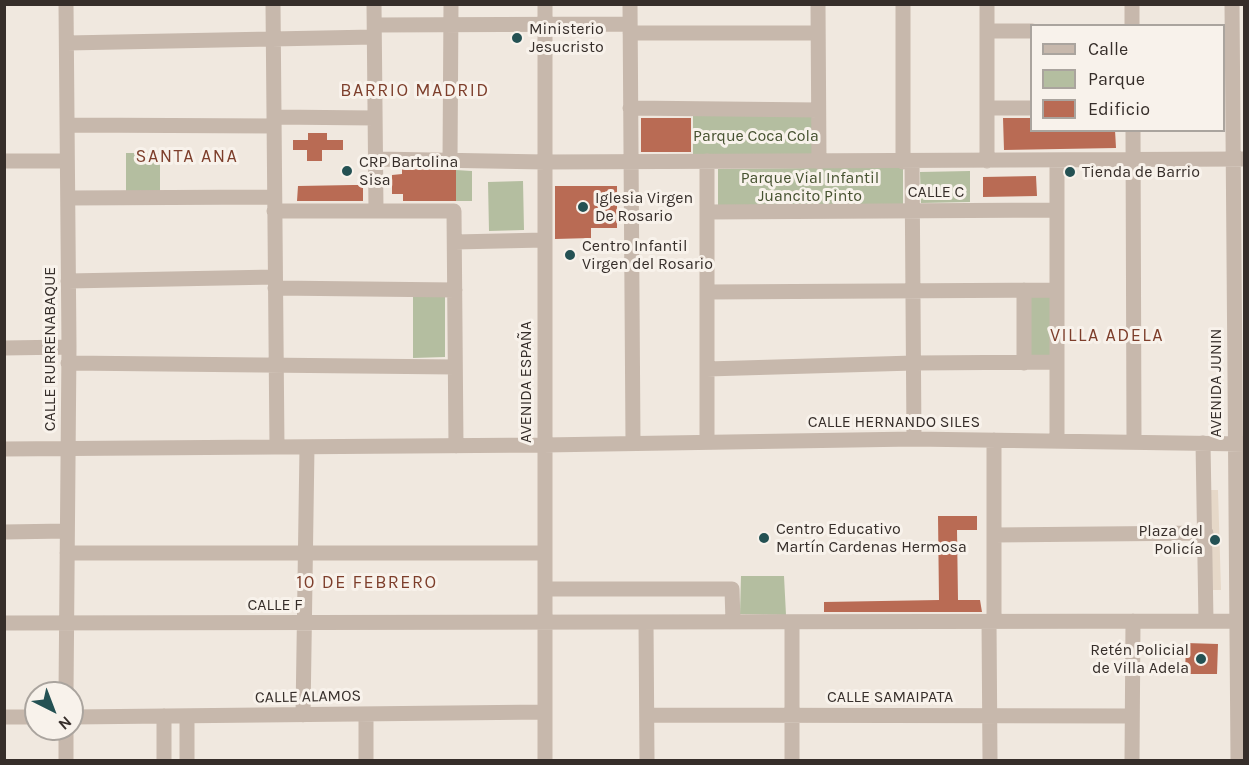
<!DOCTYPE html>
<html>
<head>
<meta charset="utf-8">
<style>
	body { margin:0 }
	#map { position:relative; width:1249px; height:765px; overflow:hidden; background:#f0e8df; font-family:Karla,sans-serif }
	canvas { display:block }
	.frame { position:absolute; inset:0; border:6px solid #362e2a; pointer-events:none }
	.legend { position:absolute; left:1030px; top:24px; width:195px; height:108px; box-sizing:border-box; background:#f8f2eb; border:2px solid #aaa49e; margin:0; padding:8px 10px; list-style:none; font-size:18px; color:#362e2a }
	.legend li { display:flex; align-items:center; gap:12px; height:30px }
	.legend b { width:30px; border:2px solid #aaa49e }
	.north { position:absolute; left:24px; top:681px; width:60px; height:60px; box-sizing:border-box; background:#f8f2eb; border:2px solid #aaa49e; border-radius:50%; rotate:138deg; font-size:16px; font-weight:700; line-height:24px; text-align:center; color:#362e2a }
	.north::after { content:''; display:block; margin:auto; width:21px; height:27px; background:#245153; clip-path:polygon(50% 0,100% 100%,50% 72%,0 100%) }
</style>
</head>
<body>
<div id="map">
<canvas width="1249" height="765"></canvas>
<div class="frame"></div>
<ul class="legend">
<li><b style="height:8px;background:#c7b8ac"></b>Calle</li>
<li><b style="height:16px;background:#b4bea0"></b>Parque</li>
<li><b style="height:16px;background:#b96b54"></b>Edificio</li>
</ul>
<div class="north">N</div>
</div>
<script>
const ctx = document.querySelector('canvas').getContext('2d');
ctx.lineJoin = 'round';
function fill(path, color) { ctx.fillStyle = color; ctx.fill(path, 'evenodd'); }
const poly = rows => new Path2D(rows.map(r => 'M' + r).join(''));
function stroke(path, color, width, dash) { ctx.strokeStyle = color; ctx.lineWidth = width; ctx.lineCap = dash ? 'butt' : 'round'; ctx.setLineDash(dash || []); ctx.stroke(path); }
function drawText(font, color, halo, rows, align = 'center') {
  ctx.font = font + ' Karla,sans-serif'; ctx.lineWidth = 6; ctx.setLineDash([]); ctx.textBaseline = 'middle'; ctx.strokeStyle = halo; ctx.fillStyle = color; for (const [text, x, y, turn = 0] of rows) {
    ctx.save(); ctx.translate(x, y); ctx.rotate((+turn || 0) * Math.PI / 180); ctx.textAlign = isNaN(turn) ? turn : align; if (halo) ctx.strokeText(text, 0, 0); ctx.fillText(text, 0, 0); ctx.restore();
  }
}
fill(poly([
	[693,116,812,116,819,155,693,156],
	[126,153,160,153,160,201,126,201],
	[903,167,903,205,718,206,718,169],
	[456,170,472,171,472,201,456,201],
	[970,171,970,202,921,203,920,172],
	[523,181,524,230,489,231,488,182],
	[1028,294,1050,295,1050,357,1029,357],
	[445,295,445,357,413,358,413,296],
	[741,576,784,576,786,615,740,614]
]), '#b4bea0');
fill(poly([
	[1209,490,1218,490,1221,590,1212,590]
]), '#e6d8c8');
fill(poly([
	[641,118,691,118,691,152,641,152],
	[1003,118,1032,118,1032,130,1115,130,1116,148,1004,150],
	[308,133,327,133,327,140,343,140,343,150,322,150,322,161,307,161,307,150,293,150,293,140,308,140],
	[402,169,456,170,456,201,403,201,403,194,392,194,392,175,402,174],
	[1036,176,1037,196,983,197,983,177],
	[353,185,363,185,363,201,297,201,298,186],
	[555,186,617,186,617,228,591,228,591,238,555,239],
	[938,516,977,516,977,530,957,530,958,600,980,600,982,612,824,612,824,602,939,600],
	[1186,643,1218,644,1217,674,1185,674]
]), '#b96b54');
stroke(poly([
	[273,4,277,447],
	[374,4,376,211],
	[630,4,633,442],
	[818,4,819,162],
	[903,4,903,162],
	[987,4,987,161],
	[1132,4,1132,26],
	[1232,4,1238,760],
	[375,25,630,24],
	[987,31,1032,31],
	[630,33,818,33],
	[67,43,374,37],
	[630,108,818,110],
	[987,108,1032,108],
	[274,117,375,118],
	[67,125,274,126],
	[1133,130,1134,442],
	[376,159,545,162,1244,159],
	[450,160,451,4],
	[4,161,67,161],
	[912,161,914,439],
	[68,198,274,197],
	[274,211,454,211,456,446],
	[707,212,1057,210],
	[455,242,544,240],
	[68,281,275,277],
	[275,288,455,290],
	[707,292,1057,290],
	[4,348,69,347],
	[68,363,455,367],
	[1024,363,1024,290],
	[707,369,914,363,1057,362],
	[994,440,994,621],
	[707,441,707,161],
	[1057,441,1057,161],
	[1203,443,1206,621],
	[4,449,544,445,914,439,1244,444],
	[4,532,67,531],
	[994,535,1206,533],
	[67,553,544,553],
	[545,589,732,589,733,622],
	[989,621,990,760],
	[646,622,647,760],
	[4,623,1244,621],
	[66,693,69,347,66,4],
	[366,714,366,760],
	[303,715,307,447],
	[647,715,1132,716],
	[164,716,164,760],
	[4,717,36,717],
	[72,717,545,712],
	[66,760,66,729],
	[187,760,187,716],
	[545,760,545,4],
	[792,760,792,622],
	[1132,760,1133,621]
]), '#c7b8ac', 15);
for (const [x, y, r, color] of [
	[517,38,6,"#245153"],
	[347,171,6,"#245153"],
	[1070,172,6,"#245153"],
	[583,207,6,"#245153"],
	[570,255,6,"#245153"],
	[764,538,6,"#245153"],
	[1215,540,6,"#245153"],
	[1201,659,6,"#245153"]
]) { const dot = new Path2D(); dot.arc(x, y, r, 0, 2 * Math.PI); ctx.fillStyle = color; ctx.fill(dot); stroke(dot, '#f8f2eb', 2); }
drawText('16px', '#362e2a', '#f8f2eb', [
	["Ministerio",529,29],
	["Jesucristo",529,47],
	["CRP Bartolina",359,162],
	["Sisa",359,180],
	["Tienda de Barrio",1082,172],
	["Iglesia Virgen",595,198],
	["De Rosario",595,216],
	["Centro Infantil",582,246],
	["Virgen del Rosario",582,264],
	["Centro Educativo",776,529],
	["Martín Cardenas Hermosa",776,547],
	["Plaza del",1203,531,"right"],
	["Policía",1203,549,"right"],
	["Retén Policial",1189,650,"right"],
	["de Villa Adela",1189,668,"right"]
], 'left');
drawText('16px', '#465230', '#f8f2eb', [
	["Parque Coca Cola",756,136],
	["Parque Vial Infantil",810,178],
	["Juancito Pinto",810,196]
]);
drawText('16px', '#362e2a', '#f8f2eb', [
	["CALLE C",936,192],
	["CALLE RURRENABAQUE",50,349,-90],
	["AVENIDA ESPAÑA",526,382,-90],
	["AVENIDA JUNIN",1216,383,-90],
	["CALLE HERNANDO SILES",894,422],
	["CALLE F",275,605],
	["CALLE ALAMOS",308,697,-1],
	["CALLE SAMAIPATA",890,697]
]);
ctx.letterSpacing = '1.5px';
drawText('18px', '#7d3e2b', '#f8f2eb', [
	["BARRIO MADRID",415,91],
	["SANTA ANA",187,157],
	["VILLA ADELA",1107,336],
	["10 DE FEBRERO",367,583]
]);
ctx.letterSpacing = '0px';
</script>
</body>
</html>
